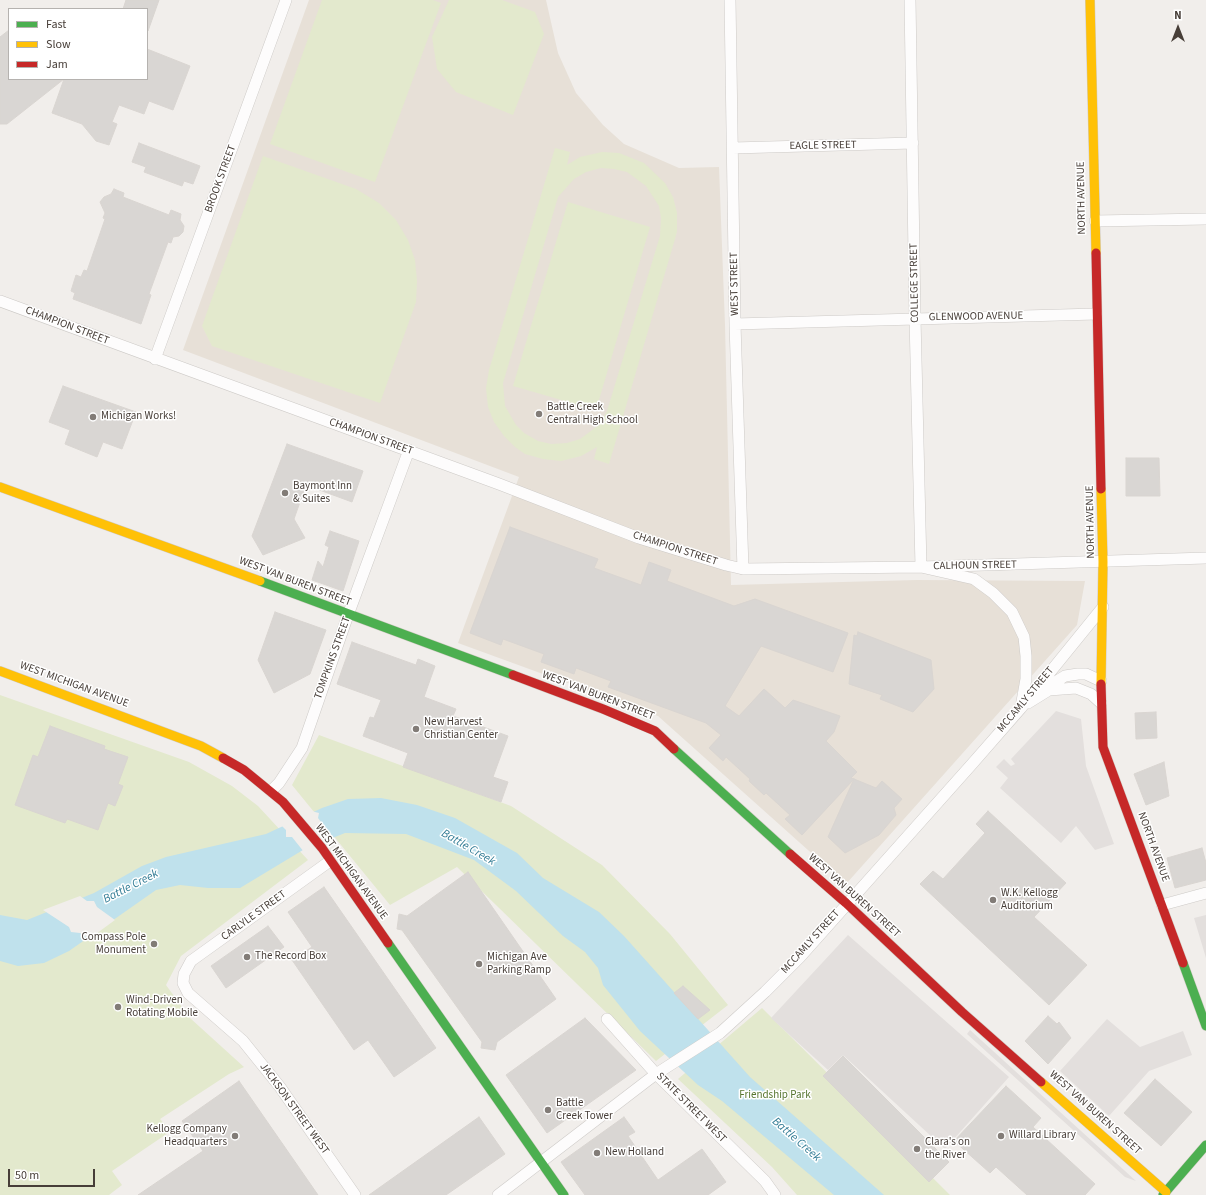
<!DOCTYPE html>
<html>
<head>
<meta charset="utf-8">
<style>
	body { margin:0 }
	#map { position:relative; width:1206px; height:1195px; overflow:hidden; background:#f1eeeb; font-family:"Source Sans 3",sans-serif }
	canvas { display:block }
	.legend { position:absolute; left:8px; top:8px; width:140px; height:72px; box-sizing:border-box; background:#fff; border:1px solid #b5b2af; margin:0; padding:5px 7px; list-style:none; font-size:12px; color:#473e38 }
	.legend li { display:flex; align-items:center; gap:8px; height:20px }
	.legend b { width:20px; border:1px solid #b5b2af }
	.north { position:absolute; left:1158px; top:8px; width:40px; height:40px; -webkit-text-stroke:3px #fff; paint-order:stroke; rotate:0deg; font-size:11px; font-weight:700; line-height:16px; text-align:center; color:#473e38 }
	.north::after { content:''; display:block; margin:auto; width:14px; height:18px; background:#473e38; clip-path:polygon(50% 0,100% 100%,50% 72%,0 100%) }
	.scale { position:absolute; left:8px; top:1169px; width:87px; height:18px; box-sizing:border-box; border:2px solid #473e38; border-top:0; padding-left:5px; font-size:12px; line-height:14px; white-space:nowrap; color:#473e38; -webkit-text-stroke:3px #fff; paint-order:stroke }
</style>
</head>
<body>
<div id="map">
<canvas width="1206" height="1195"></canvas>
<ul class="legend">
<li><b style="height:5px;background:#4caf50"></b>Fast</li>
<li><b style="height:5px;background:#ffc107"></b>Slow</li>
<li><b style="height:5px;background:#c62828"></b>Jam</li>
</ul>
<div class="north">N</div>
<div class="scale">50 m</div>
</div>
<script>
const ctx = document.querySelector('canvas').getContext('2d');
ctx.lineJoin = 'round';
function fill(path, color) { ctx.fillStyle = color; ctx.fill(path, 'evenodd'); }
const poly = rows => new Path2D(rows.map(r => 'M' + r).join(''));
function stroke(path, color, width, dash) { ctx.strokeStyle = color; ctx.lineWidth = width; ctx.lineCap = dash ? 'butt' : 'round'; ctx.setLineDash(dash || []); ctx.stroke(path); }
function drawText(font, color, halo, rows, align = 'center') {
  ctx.font = font + ' "Source Sans 3",sans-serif'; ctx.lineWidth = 3; ctx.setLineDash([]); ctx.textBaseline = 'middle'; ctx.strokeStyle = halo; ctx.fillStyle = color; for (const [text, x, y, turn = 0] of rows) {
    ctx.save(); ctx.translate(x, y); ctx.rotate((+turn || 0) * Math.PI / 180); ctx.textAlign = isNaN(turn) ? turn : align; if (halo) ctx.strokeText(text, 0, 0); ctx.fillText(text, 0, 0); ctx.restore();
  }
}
fill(poly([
	[309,0,546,0,558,53,576,93,603,125,624,144,679,168,719,167,725,325,731,585,917,580,1085,581,1077,625,846,884,658,716,458,643,519,477,183,350]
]), '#e7e0d7');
fill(poly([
	[322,0,433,0,441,3,375,182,270,144],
	[449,0,502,0,535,12,544,34,513,115,456,92,437,69,432,37],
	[555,148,570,152,567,165,580,157,602,152,619,153,644,163,665,183,673,197,677,213,677,231,675,239,609,464,594,459,597,447,581,456,561,461,543,459,525,454,515,447,504,436,494,422,488,407,486,388,489,370],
	[601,168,614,169,627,172,646,186,659,206,661,218,660,236,607,411,599,425,580,439,567,443,551,444,538,441,524,433,516,425,505,406,503,383,558,197,574,179,586,172],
	[263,156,356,189,379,203,396,220,408,240,415,260,417,281,416,302,380,403,212,346,202,326],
	[568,202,650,227,596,410,513,386],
	[0,695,189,762,232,786,258,806,308,860,181,956,166,985,190,1018,244,1067,229,1074,160,1119,171,1131,112,1171,122,1185,109,1195,0,1195],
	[319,735,511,806,602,865,670,934,728,1005,656,1061,457,867,390,905,292,785],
	[762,1008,950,1195,797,1195,772,1167,678,1079]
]), '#e3e9cd');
fill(poly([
	[1056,711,1081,719,1086,766,1114,844,1095,850,1076,826,1061,843,1000,788,1008,778,996,767,1004,759,1011,766,1015,764,1011,759],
	[1206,915,1206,958,1194,918],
	[848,935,1009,1077,945,1149,843,1055,828,1070,771,1018],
	[1107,1019,1140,1047,1183,1031,1192,1055,1149,1071,1109,1116,1060,1071],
	[970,1030,1136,1181,1125,1177,967,1034]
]), '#e3dfdd');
fill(poly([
	[381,798,417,805,455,818,517,853,543,878,599,912,624,936,750,1077,884,1195,834,1195,722,1101,698,1085,640,1031,603,985,598,968,585,952,563,936,516,891,474,860,406,834,345,833,303,850,240,888,208,888,180,885,156,890,69,951,44,963,18,966,0,961,0,915,27,920,94,893,142,866,166,857,266,834,322,808,348,799]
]), '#bfe1ec');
fill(poly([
	[311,811,319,813,318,818,334,839,304,852,292,837,286,837,286,830,281,825],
	[80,896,87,901,94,901,97,907,115,920,89,939,80,933,71,932,69,927,43,910]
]), '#f1eeeb');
const building = poly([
	[126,0,159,0,148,31,147,9,123,9,126,0],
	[9,30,9,79,64,79,7,124,0,124,0,37,9,30],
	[147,49,190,66,173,110,149,101,144,114,119,105,112,122,117,124,109,145,96,141,82,124,52,113,64,79,147,79,147,49],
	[139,143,200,166,193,184,184,181,182,186,144,172,146,167,132,162,139,143],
	[114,189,124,193,123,197,169,215,171,210,181,214,180,220,184,226,183,232,179,236,173,237,171,243,168,242,149,294,151,295,141,324,73,299,75,293,71,291,76,275,81,277,84,270,87,271,105,219,103,218,105,213,100,202,104,197,111,194,114,189],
	[63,386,136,412,122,449,103,442,97,457,65,444,70,430,49,422,63,386],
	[287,444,363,471,352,502,306,485,294,519,305,538,263,555,252,536,287,444],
	[1126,458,1159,458,1160,496,1126,496,1126,458],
	[510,527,598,559,594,568,641,585,649,562,671,570,667,581,734,606,755,599,848,633,833,672,761,646,725,706,739,716,764,689,785,708,793,700,840,716,834,732,826,741,857,772,851,778,854,779,802,835,785,819,790,815,766,793,764,795,749,781,750,779,726,757,723,761,709,748,721,735,706,723,608,687,611,681,576,668,574,674,541,662,544,654,503,639,501,645,470,633,510,527],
	[330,531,359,541,343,591,312,580,318,561,323,567,329,547,325,545,330,531],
	[275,612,326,630,310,674,274,693,258,660,275,612],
	[858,632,931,660,934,689,913,712,880,699,882,695,849,684,854,635,857,636,858,632],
	[352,642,416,665,418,659,435,666,424,697,456,709,453,716,508,736,493,777,508,782,501,802,403,767,408,753,363,736,370,717,374,718,381,700,337,684,352,642],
	[1156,712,1157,738,1136,739,1135,713,1156,712],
	[50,726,105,746,104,749,128,757,118,784,123,786,115,806,108,803,98,830,67,819,65,823,15,805,33,755,38,757,50,726],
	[1164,762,1169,796,1146,805,1134,774,1164,762],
	[854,779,876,788,882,781,902,799,894,808,896,815,879,835,845,853,828,837,854,779],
	[988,811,1066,883,1034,917,1087,965,1049,1005,920,884,933,871,943,879,985,833,976,824,988,811],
	[1202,848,1206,863,1206,880,1175,888,1167,858,1202,848],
	[468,872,556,999,497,1042,495,1050,481,1048,482,1042,402,930,397,929,399,914,407,916,468,872],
	[324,887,436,1048,394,1077,368,1040,354,1050,292,960,312,947,288,912,324,887],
	[268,926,284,947,226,988,211,966,268,926],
	[683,986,710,1010,698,1019,674,993,683,986],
	[1048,1016,1057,1024,1059,1022,1071,1038,1048,1064,1025,1041,1048,1016],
	[585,1018,636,1070,547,1133,506,1075,585,1018],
	[843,1056,949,1162,929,1182,823,1076,843,1056],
	[1155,1079,1192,1112,1161,1146,1124,1113,1155,1079],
	[239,1081,318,1195,138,1195,203,1151,182,1121,239,1081],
	[1006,1086,1041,1118,1033,1127,1095,1184,1085,1195,1027,1195,996,1167,990,1173,954,1141,1006,1086],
	[479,1117,505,1154,446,1195,369,1195,479,1117],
	[624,1117,635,1132,628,1136,658,1180,702,1149,726,1182,708,1195,585,1195,561,1162,624,1117]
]);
fill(building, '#d9d6d3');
stroke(building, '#d9d5d1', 1);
const street = poly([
	[730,0,735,324,743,569],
	[910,0,915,318,921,567,974,579,993,593,1012,612,1024,637,1026,656,1026,679,1021,707],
	[733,148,913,143],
	[1095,221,1206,219],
	[0,301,499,484,639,538,726,565,743,569,921,567,1206,558],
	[735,324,1096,314],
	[155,359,286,0],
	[1049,690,1057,681,1065,676,1078,674,1086,674,1101,681],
	[1028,703,1049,690,1076,688,1091,694,1101,703],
	[271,791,279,783,302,748,348,615,409,450],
	[330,861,191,961,184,974,183,983,188,993,243,1041,280,1087,355,1195],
	[1162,905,1206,893],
	[607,1019,656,1074,765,1181,775,1195],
	[498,1195,656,1074,720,1033,765,992,800,957,972,764,1021,708,1103,607]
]);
const fast = poly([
	[260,581,513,675],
	[674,749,790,854],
	[388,943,564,1195],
	[1183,963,1206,1026],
	[1163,1195,1206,1145]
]);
const slow = poly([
	[1090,0,1096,253],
	[0,487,260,581],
	[0,671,201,746,223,758],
	[1101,684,1103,562,1101,489],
	[1041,1082,1166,1192]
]);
const jam = poly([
	[1096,253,1101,489],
	[513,675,603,709,655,731,674,749],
	[1101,684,1103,747,1183,963],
	[223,758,244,770,283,802,322,848,388,943],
	[790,854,846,903,962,1012,1041,1082]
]);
stroke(street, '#cdcac7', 12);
stroke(fast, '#d0cac3', 10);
stroke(slow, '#d0cac3', 10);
stroke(jam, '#d0cac3', 10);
stroke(street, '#fdfcfc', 11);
stroke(fast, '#4caf50', 9);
stroke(slow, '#ffc107', 9);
stroke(jam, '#c62828', 9);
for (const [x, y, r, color] of [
	[539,414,4,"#827c77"],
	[93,417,4,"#827c77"],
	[285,493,4,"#827c77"],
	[416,729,4,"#827c77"],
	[993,900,4,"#827c77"],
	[154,944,4,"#827c77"],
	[247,957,4,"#827c77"],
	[479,964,4,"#827c77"],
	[118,1007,4,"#827c77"],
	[548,1110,4,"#827c77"],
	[235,1136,4,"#827c77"],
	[1001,1136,4,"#827c77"],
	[917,1149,4,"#827c77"],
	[597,1153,4,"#827c77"]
]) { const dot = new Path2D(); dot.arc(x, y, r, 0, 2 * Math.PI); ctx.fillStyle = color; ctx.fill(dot); stroke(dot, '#fff', 1.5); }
drawText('11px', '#473e38', '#fff', [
	["EAGLE STREET",823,146,-1],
	["BROOK STREET",221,179,-70],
	["NORTH AVENUE",1082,198,-91],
	["COLLEGE STREET",915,283,-91],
	["WEST STREET",735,284,-91],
	["GLENWOOD AVENUE",976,317,-1],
	["CHAMPION STREET",67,326,21],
	["CHAMPION STREET",371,437,20],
	["NORTH AVENUE",1091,522,-91],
	["CHAMPION STREET",675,549,18],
	["CALHOUN STREET",975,566,-1],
	["WEST VAN BUREN STREET",295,582,21],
	["TOMPKINS STREET",333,658,-70],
	["WEST MICHIGAN AVENUE",74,685,20],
	["WEST VAN BUREN STREET",598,696,21],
	["MCCAMLY STREET",1026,700,-50],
	["NORTH AVENUE",1153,847,70],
	["WEST MICHIGAN AVENUE",351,872,54],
	["WEST VAN BUREN STREET",854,896,42],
	["CARLYLE STREET",254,916,-36],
	["MCCAMLY STREET",811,942,-48],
	["STATE STREET WEST",691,1108,45],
	["JACKSON STREET WEST",294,1109,54],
	["WEST VAN BUREN STREET",1095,1113,42]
]);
drawText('11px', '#473e38', '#fff', [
	["Battle Creek",547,408],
	["Central High School",547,421],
	["Michigan Works!",101,417],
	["Baymont Inn",293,487],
	["& Suites",293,500],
	["New Harvest",424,723],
	["Christian Center",424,736],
	["W.K. Kellogg",1001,894],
	["Auditorium",1001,907],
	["Compass Pole",146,938,"right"],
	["Monument",146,951,"right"],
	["The Record Box",255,957],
	["Michigan Ave",487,958],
	["Parking Ramp",487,971],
	["Wind-Driven",126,1001],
	["Rotating Mobile",126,1014],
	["Battle",556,1104],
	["Creek Tower",556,1117],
	["Kellogg Company",227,1130,"right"],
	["Headquarters",227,1143,"right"],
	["Willard Library",1009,1136],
	["Clara's on",925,1143],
	["the River",925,1156],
	["New Holland",605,1153]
], 'left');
drawText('11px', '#56752f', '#fff', [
	["Friendship Park",775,1096]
]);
drawText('italic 12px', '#327c95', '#fff', [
	["Battle Creek",468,848,30],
	["Battle Creek",131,887,-27],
	["Battle Creek",796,1140,41]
]);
</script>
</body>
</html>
